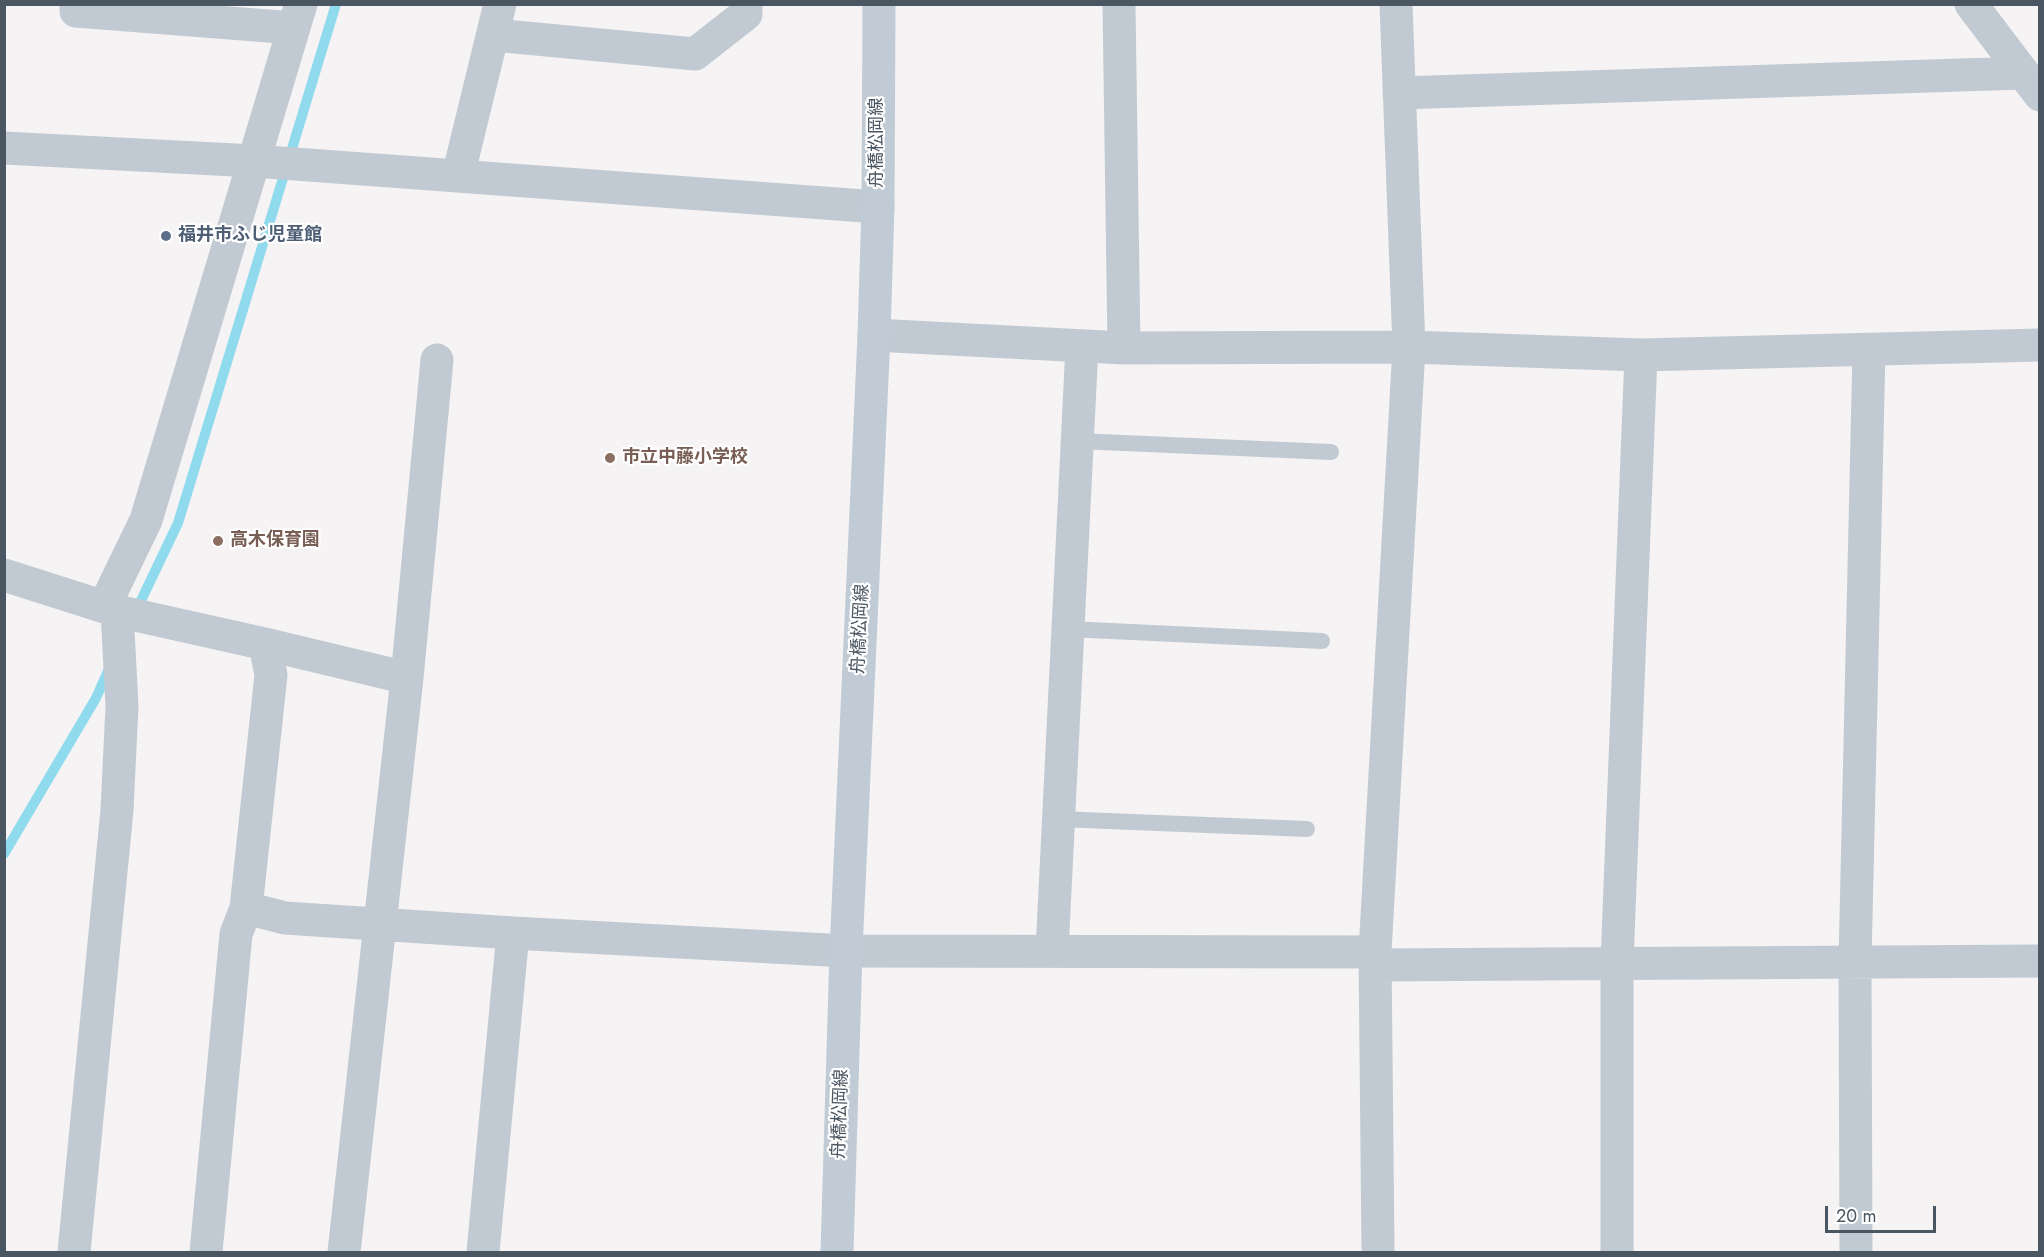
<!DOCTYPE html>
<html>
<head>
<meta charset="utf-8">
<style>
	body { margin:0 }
	#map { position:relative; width:2044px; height:1257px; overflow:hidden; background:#f5f3f3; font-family:Jost,sans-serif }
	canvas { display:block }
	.frame { position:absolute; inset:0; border:6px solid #4a5661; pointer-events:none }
	.scale { position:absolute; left:1825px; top:1206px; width:111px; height:27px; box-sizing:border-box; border:3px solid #4a5661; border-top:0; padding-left:8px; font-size:18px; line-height:21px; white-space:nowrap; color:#4a5661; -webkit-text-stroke:4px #fff; paint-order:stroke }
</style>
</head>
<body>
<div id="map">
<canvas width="2044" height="1257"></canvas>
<div class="frame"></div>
<div class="scale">20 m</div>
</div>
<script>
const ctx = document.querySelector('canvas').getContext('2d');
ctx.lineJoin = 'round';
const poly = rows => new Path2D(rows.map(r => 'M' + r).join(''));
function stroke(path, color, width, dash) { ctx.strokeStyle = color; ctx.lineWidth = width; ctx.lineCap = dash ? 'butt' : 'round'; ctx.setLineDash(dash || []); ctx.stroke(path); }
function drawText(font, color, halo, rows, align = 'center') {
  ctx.font = font + ' Jost,"Noto Sans JP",sans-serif'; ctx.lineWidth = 4.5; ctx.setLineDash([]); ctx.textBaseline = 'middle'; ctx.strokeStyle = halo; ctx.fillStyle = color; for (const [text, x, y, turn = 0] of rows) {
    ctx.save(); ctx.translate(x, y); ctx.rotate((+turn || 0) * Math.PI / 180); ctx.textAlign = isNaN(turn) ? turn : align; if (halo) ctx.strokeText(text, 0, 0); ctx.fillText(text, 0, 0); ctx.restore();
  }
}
stroke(poly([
	[136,611,178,523,336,4],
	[4,854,96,698,109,669]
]), '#90daee', 10);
stroke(poly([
	[1077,441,1331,452],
	[1068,629,1322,641],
	[1058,819,1307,829]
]), '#c1cad2', 16);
stroke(poly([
	[76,4,76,11,294,28],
	[1119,4,1124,348],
	[1971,4,2040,95],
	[494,35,695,54,746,14,746,4],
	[1399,93,2023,73],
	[4,148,254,161,878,207],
	[458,176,500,4],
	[874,335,1124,348,1409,347,1641,355,2040,345],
	[4,575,117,611,265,644,271,675,246,908,285,918,513,933,846,951,1375,952],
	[104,607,146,520,301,4],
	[265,644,407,678,344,1252],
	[407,678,437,360],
	[1052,951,1082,346],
	[1375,965,2040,961],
	[74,1252,117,810,122,706,117,611],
	[206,1252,236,934,246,908],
	[483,1252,513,933],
	[1378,1252,1375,952,1409,347,1396,4],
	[1617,1252,1617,962,1641,355],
	[1856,1252,1855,962,1869,350]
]), '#c1cad2', 33);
stroke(poly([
	[837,1252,846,951,874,335,878,207,879,4]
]), '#c1cbd6', 33);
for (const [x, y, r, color] of [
	[166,236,6,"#5c6f8a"],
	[610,458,6,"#8d6e63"],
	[218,541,6,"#8d6e63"]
]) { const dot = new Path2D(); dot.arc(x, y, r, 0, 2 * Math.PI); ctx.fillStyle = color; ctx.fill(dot); stroke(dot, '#fff', 2); }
drawText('18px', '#4a5661', '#fff', [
	["舟橋松岡線",878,143,-90],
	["舟橋松岡線",861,629,-87],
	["舟橋松岡線",841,1114,-88]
]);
drawText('bold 18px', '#4e5e75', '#fff', [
	["福井市ふじ児童館",178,236]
], 'left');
drawText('bold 18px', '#785e54', '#fff', [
	["市立中藤小学校",622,458],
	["高木保育園",230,541]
], 'left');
</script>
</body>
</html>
